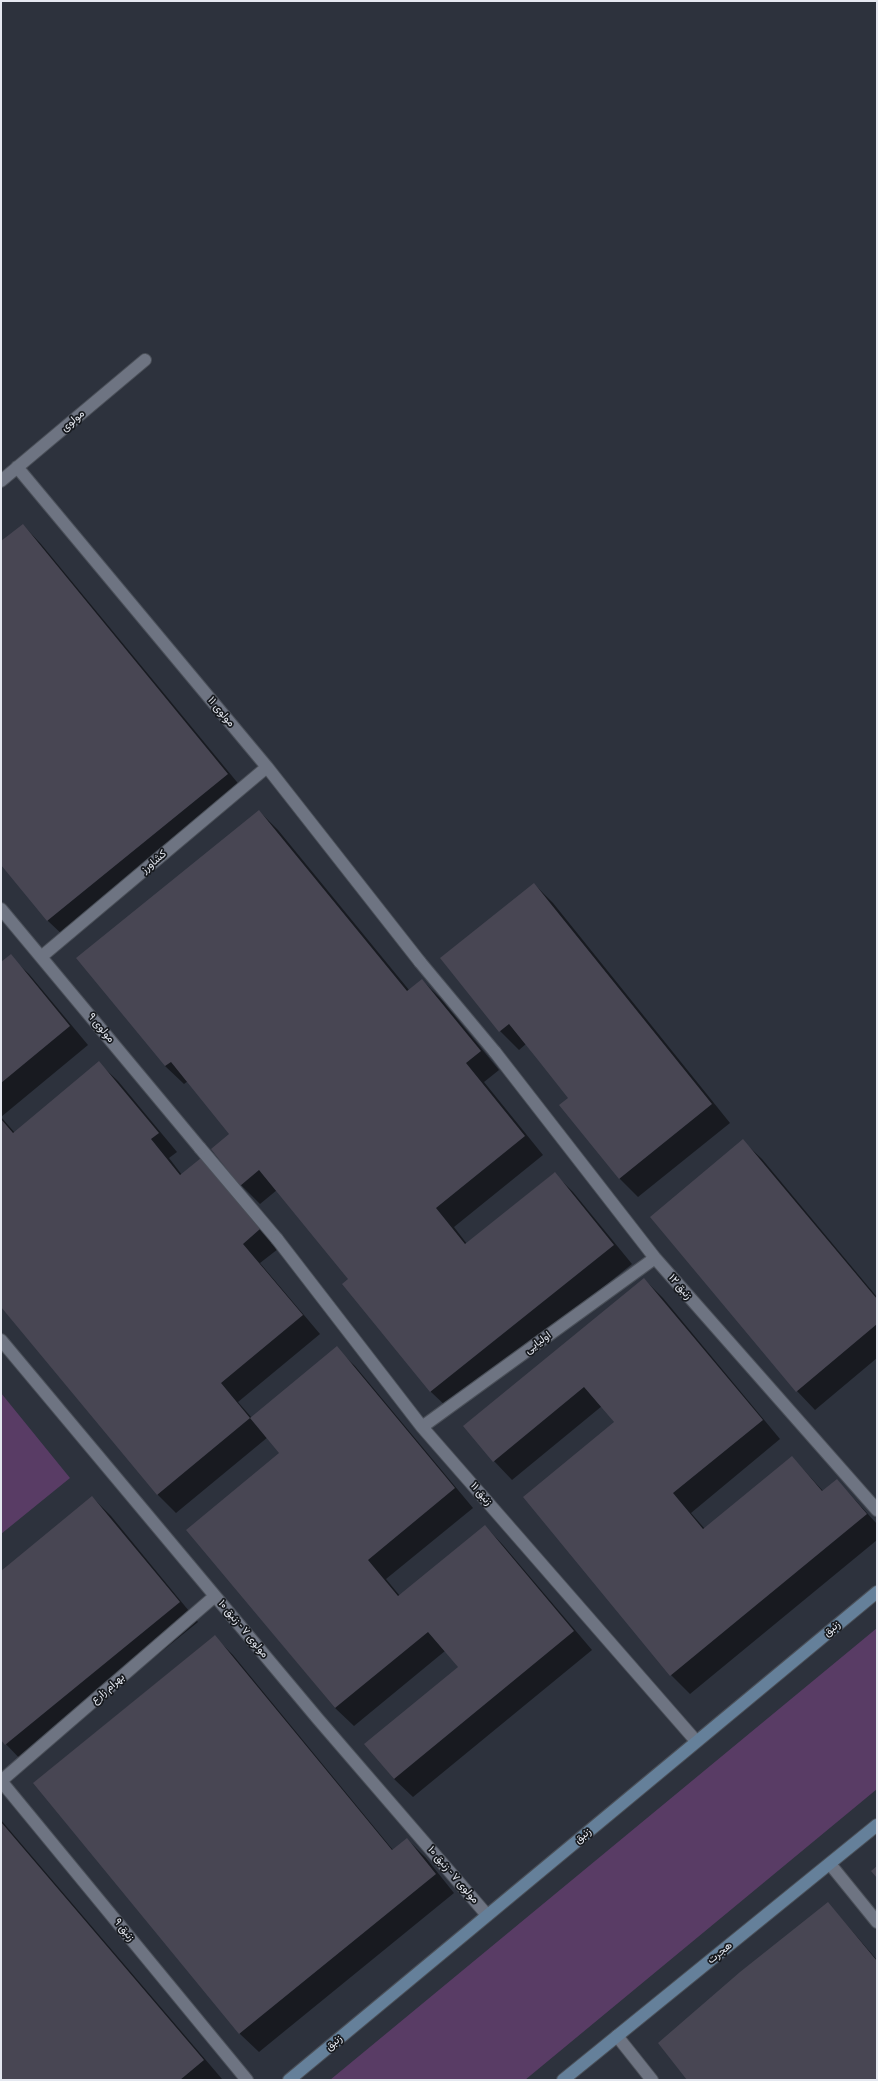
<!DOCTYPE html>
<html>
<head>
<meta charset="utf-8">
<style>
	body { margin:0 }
	#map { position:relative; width:878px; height:2081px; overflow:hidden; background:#2d323d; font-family:"Roboto Condensed",sans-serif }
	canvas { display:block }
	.frame { position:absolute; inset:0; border:2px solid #e5e8f0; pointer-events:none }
</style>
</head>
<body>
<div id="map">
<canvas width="878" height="2081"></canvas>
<div class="frame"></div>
</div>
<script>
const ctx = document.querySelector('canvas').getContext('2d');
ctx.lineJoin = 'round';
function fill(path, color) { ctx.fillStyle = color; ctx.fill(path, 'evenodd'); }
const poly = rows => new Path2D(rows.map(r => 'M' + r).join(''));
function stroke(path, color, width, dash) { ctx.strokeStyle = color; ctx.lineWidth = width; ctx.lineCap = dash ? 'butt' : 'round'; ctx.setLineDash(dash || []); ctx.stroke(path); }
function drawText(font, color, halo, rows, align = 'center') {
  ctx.font = font + ' "Roboto Condensed",Vazirmatn,sans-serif'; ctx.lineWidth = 3.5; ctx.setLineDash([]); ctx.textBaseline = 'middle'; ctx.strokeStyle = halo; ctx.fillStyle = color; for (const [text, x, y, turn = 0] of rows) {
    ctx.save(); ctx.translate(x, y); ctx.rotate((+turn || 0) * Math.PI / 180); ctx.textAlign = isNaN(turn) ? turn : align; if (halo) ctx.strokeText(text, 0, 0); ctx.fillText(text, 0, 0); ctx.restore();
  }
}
fill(poly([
	[1,1393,70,1478,1,1534],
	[877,1628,877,1789,525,2080,330,2080]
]), '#593c65');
fill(poly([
	[23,525,41,544,246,793,67,939,48,921,1,863,1,542],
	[259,811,278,830,409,990,422,980,441,999,499,1070,484,1082,543,1155,454,1227,467,1244,554,1173,573,1192,632,1264,450,1410,431,1392,343,1284,349,1279,277,1190,260,1204,241,1185,230,1134,188,1081,184,1084,165,1066],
	[534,884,553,903,730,1123,638,1197,619,1178,570,1098,526,1044,519,1050,500,1031,441,958],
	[10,956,29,974,88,1045,1,1117,15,1133,99,1063,118,1081,177,1152,169,1158,182,1175,219,1178,278,1249,260,1263,320,1334,238,1402,252,1418,336,1348,355,1366,473,1508,386,1579,400,1596,485,1526,503,1545,592,1650,413,1797,394,1779,366,1744,459,1667,445,1651,354,1726,335,1708,188,1530,281,1453,268,1437,176,1513,157,1494,1,1306,1,964],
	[743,1141,762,1159,877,1297,877,1358,815,1410,797,1391],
	[644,1279,663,1298,780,1439,691,1513,705,1529,792,1457,823,1491,837,1480,877,1524,877,1540,690,1694,671,1675,615,1423,602,1406,512,1480,494,1461],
	[92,1497,111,1516,198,1622,24,1763,1,1739,1,1572],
	[214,1636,233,1655,393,1850,407,1839,426,1858,454,1893,259,2052,240,2034,34,1783],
	[1,1820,222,2079,1,2080],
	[828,1903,877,1960,877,2080,689,2080]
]), '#0007');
fill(poly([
	[23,524,228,774,47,921,1,865,1,541],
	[259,810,407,991,422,979,481,1051,466,1063,525,1136,436,1208,465,1244,555,1172,614,1245,430,1392,342,1284,348,1279,259,1170,240,1186,211,1149,229,1134,171,1062,165,1066,76,958],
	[534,883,712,1104,619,1179,559,1105,568,1098,538,1060,509,1024,499,1032,440,958],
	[11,954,70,1026,1,1083,1,962],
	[99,1061,159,1133,151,1139,180,1175,201,1158,260,1229,243,1244,303,1315,221,1383,250,1418,337,1346,455,1488,368,1560,398,1596,485,1525,574,1631,394,1779,364,1744,458,1667,428,1632,335,1708,186,1530,279,1453,250,1418,157,1495,1,1307,1,1119,13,1133],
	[743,1139,877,1299,877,1324,796,1392,650,1217],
	[644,1278,763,1420,673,1493,703,1529,792,1456,822,1491,837,1479,867,1514,670,1676,523,1497,614,1422,584,1387,493,1462,463,1426],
	[92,1496,180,1602,5,1745,1,1740,1,1571],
	[215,1635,392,1850,407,1838,436,1874,239,2034,33,1783],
	[1,1822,204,2060,180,2080,1,2080],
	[877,1866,877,1878,871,1871],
	[828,1902,877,1961,877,2080,687,2080,658,2043,740,1972]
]), '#484653');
const lane = poly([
	[420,962,495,1052],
	[200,1148,277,1239]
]);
const street = poly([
	[17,467,267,767,420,962],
	[1,481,145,360],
	[1,909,200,1148],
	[41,957,267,767],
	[495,1052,655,1258,877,1510],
	[277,1239,422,1427,696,1741],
	[1,1340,318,1719,487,1915],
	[422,1427,655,1258],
	[1,1781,247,2080],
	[1,1781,215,1596],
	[830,1864,877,1922],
	[617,2036,652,2080]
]);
const secondary = poly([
	[289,2080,877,1592],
	[563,2080,877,1825]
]);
stroke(lane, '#4b5059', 14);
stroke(street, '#4b5059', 14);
stroke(secondary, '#4b5059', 14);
stroke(lane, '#6e7482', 12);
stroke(street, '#6e7482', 12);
stroke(secondary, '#65809a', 12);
drawText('11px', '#e5e8f0', '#171a1f', [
	["مولوی",73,421,-40],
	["مولوی ۱۱",221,712,50],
	["کشاورز",154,862,-40],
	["مولوی ۹",101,1028,50],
	["زنبق ۱۲",680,1287,49],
	["اولیایی",538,1343,-36],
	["زنبق ۱۱",481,1494,49],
	["مولوی ۷ - زنبق ۱۰",243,1629,50],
	["زنبق",832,1629,-40],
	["بهرام زارع",108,1689,-41],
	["زنبق",583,1836,-40],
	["مولوی ۷ - زنبق ۱۰",453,1875,49],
	["زنبق ۹",124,1930,51],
	["هجرت",720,1953,-39],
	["زنبق",334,2043,-40]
]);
</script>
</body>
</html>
